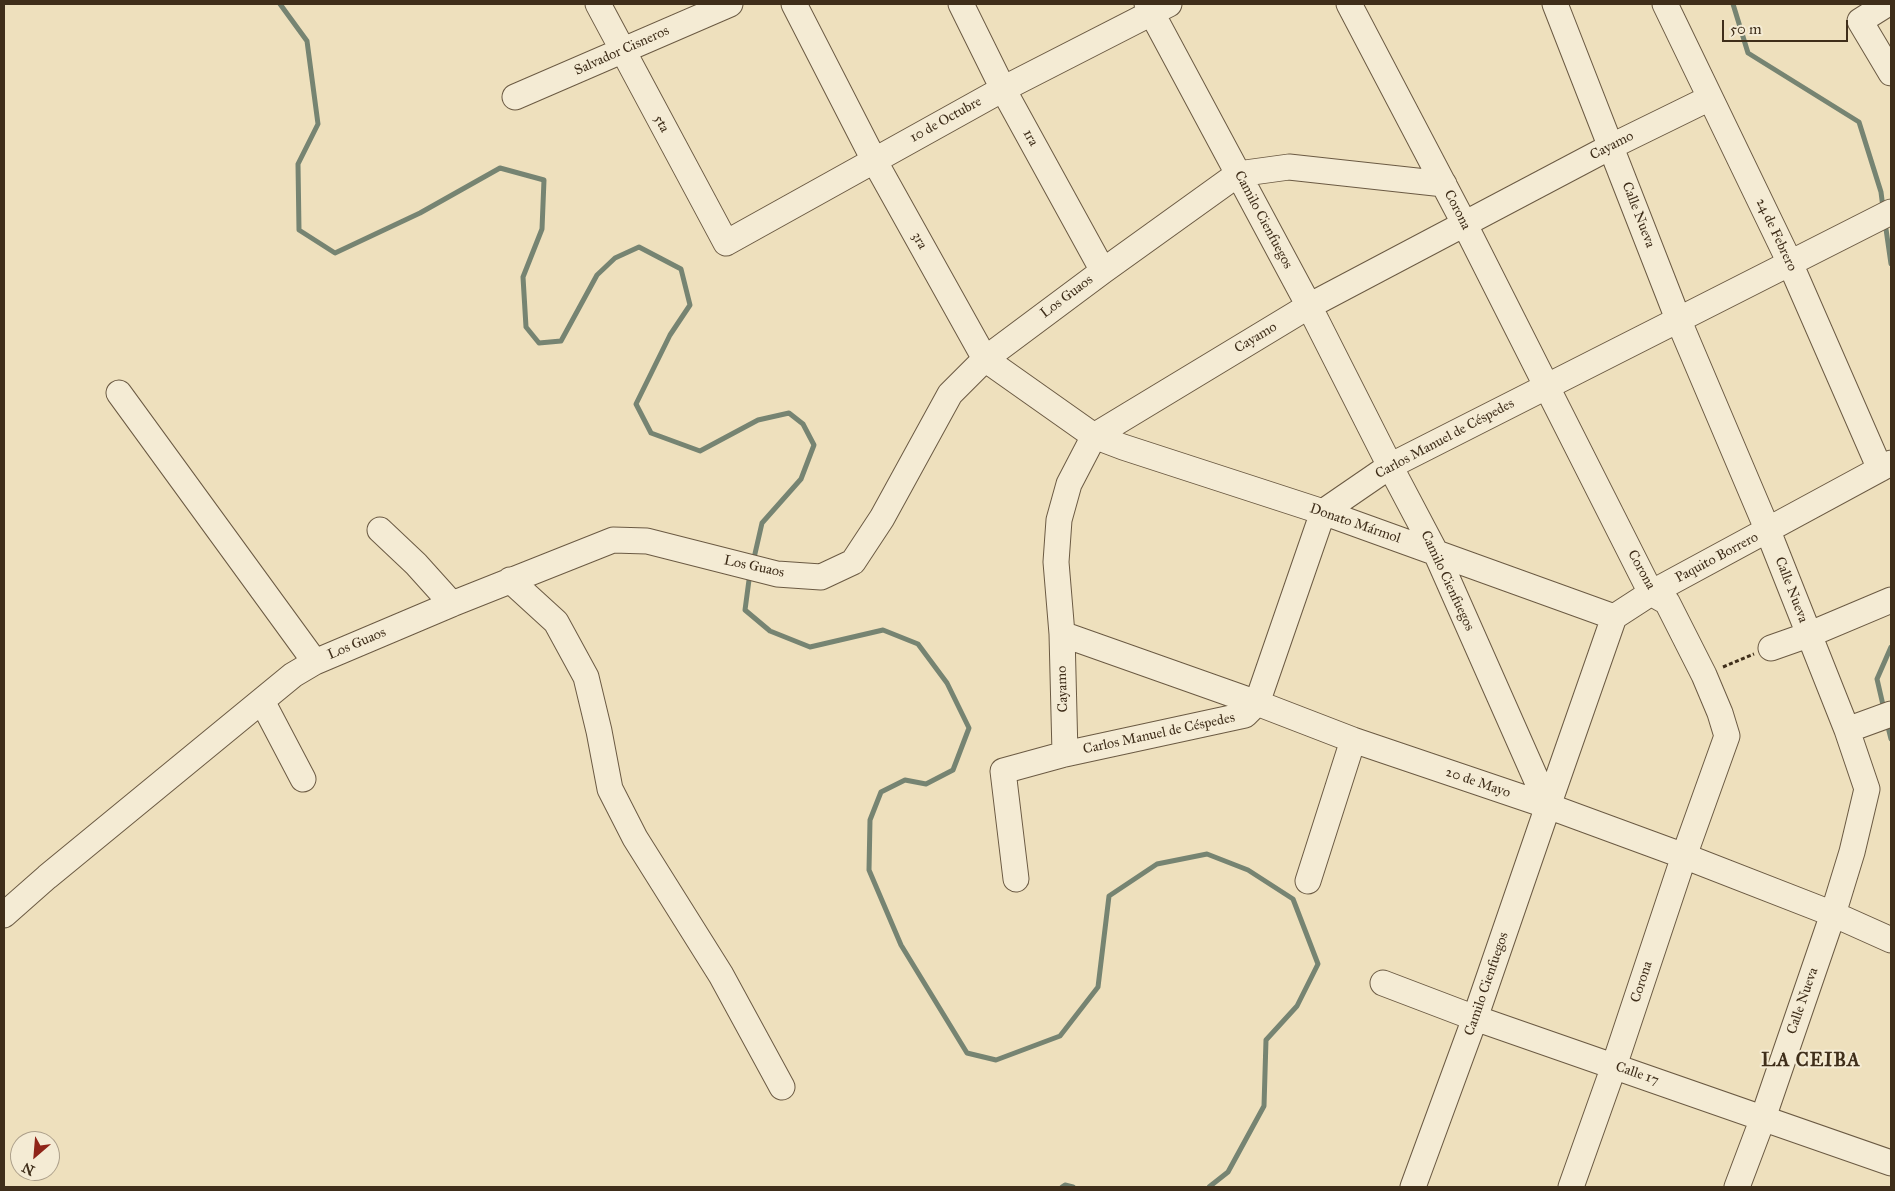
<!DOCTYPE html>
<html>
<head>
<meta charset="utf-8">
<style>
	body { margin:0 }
	#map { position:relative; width:1895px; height:1191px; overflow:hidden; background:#eee0bd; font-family:"IM FELL Great Primer",serif }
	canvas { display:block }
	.frame { position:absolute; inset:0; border:5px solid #3f2e1a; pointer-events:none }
	.north { position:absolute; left:10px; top:1131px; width:50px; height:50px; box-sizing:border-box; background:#f4ebd4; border:1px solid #ac9f8a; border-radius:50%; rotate:207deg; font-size:14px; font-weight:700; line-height:20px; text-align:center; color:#3f2e1a }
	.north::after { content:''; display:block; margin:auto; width:18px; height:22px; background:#8f2418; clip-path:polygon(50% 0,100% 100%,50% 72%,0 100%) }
	.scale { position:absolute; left:1722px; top:20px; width:126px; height:22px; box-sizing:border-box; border:2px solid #3f2e1a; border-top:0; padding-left:6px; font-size:15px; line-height:18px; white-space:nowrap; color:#3f2e1a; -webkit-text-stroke:4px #f4ebd4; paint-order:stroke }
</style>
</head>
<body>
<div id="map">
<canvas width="1895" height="1191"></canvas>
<div class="frame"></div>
<div class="north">N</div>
<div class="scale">50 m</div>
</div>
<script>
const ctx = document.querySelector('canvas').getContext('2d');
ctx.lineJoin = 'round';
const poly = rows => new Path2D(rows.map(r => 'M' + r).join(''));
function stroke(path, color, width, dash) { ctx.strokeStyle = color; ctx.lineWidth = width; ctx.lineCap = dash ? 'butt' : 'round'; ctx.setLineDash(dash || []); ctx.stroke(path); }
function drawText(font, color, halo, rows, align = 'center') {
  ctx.font = font + ' "IM FELL Great Primer",serif'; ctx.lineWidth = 4; ctx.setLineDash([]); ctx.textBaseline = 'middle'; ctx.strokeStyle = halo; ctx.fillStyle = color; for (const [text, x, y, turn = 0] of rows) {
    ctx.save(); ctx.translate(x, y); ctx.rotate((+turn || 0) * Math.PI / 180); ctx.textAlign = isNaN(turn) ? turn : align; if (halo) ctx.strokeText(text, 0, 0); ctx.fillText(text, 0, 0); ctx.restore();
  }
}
stroke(poly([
	[280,4,307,41,318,124,298,164,299,230,335,253,420,213,500,168,544,180,542,229,523,277,526,327,539,343,561,341,597,275,615,258,639,247,681,269,690,305,670,335,636,404,651,433,700,451,758,420,789,413,803,424,814,445,801,479,762,523,754,558],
	[1733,4,1748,53,1859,122,1881,192,1883,208],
	[1885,222,1891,264],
	[749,580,745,610,770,631,810,647,883,630,918,644,947,683,969,728,953,770,926,784,905,780,881,792,870,820,869,870,901,945,967,1053,996,1060,1060,1036,1098,987,1109,896,1157,864,1207,854,1248,870,1293,899,1318,964,1297,1006,1266,1040,1264,1106,1228,1172,1209,1187],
	[1883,705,1877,679,1891,647],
	[1888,727,1891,739],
	[1062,1187,1065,1185,1073,1187]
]), '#768472', 5);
const minor = poly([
	[598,4,726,243,1003,89,1169,4],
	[794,4,874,160,985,359,1094,436,1123,447,1323,512,1614,617],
	[961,4,1003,89,1103,271],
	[1147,4,1309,306,1390,466,1436,553,1548,806,1475,1018,1413,1187],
	[1349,4,1464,223,1651,593,1667,602,1704,675,1720,713,1727,736,1684,856,1614,1066,1571,1187],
	[1555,4,1678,319,1768,531,1847,730,1867,789,1852,852,1833,914,1763,1118,1737,1187],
	[1665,4,1790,263,1880,469],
	[1887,4,1860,21,1891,73],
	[515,97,730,4],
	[119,393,315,662],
	[380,530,416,564,452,604],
	[510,580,556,622,586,677,599,731,610,789,635,838,721,975,782,1087],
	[1062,634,1257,703,1353,740,1548,806,1684,856,1833,914,1891,940],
	[1771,648,1808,635,1891,600],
	[262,701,303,779],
	[1847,730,1891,714],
	[1065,754,1062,634,1056,562,1059,520,1069,484,1094,436,1309,306,1612,146,1710,98],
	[1548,806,1614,617,1651,593,1891,463],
	[1016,879,1003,771,1065,754,1245,715,1257,703,1323,512,1390,466,1891,212],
	[1308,881,1353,740],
	[4,915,47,877,293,675,315,662,452,604,613,540,647,541,777,574,821,577,853,562,882,518,950,394,985,359,1103,271,1238,174,1289,167,1444,184],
	[1383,983,1475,1018,1891,1163]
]);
stroke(minor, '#6b5a43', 27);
stroke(poly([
	[1723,667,1754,654]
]), '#3f2e1a', 3, [4, 2.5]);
stroke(minor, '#f4ebd4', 25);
drawText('14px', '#3f2e1a', '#f4ebd4', [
	["Salvador Cisneros",622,51,-24],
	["10 de Octubre",946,120,-29],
	["5ta",661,124,61],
	["1ra",1030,138,61],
	["Cayamo",1612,146,-27],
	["Corona",1457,210,63],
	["Calle Nueva",1638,215,69],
	["Camilo Cienfuegos",1263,220,62],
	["24 de Febrero",1776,235,65],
	["3ra",919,241,61],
	["Los Guaos",1067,297,-37],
	["Cayamo",1256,338,-31],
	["Carlos Manuel de Céspedes",1445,439,-28],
	["Donato Mármol",1355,524,19],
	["Paquito Borrero",1717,558,-28],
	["Los Guaos",754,567,12],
	["Corona",1641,570,61],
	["Camilo Cienfuegos",1447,581,65],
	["Calle Nueva",1791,590,69],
	["Los Guaos",357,644,-23],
	["Cayamo",1063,689,-92],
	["Carlos Manuel de Céspedes",1159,734,-12],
	["20 de Mayo",1478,783,19],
	["Corona",1642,982,-72],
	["Camilo Cienfuegos",1487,984,-71],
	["Calle Nueva",1803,1001,-71],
	["Calle 17",1637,1074,19]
]);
ctx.letterSpacing = '1px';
drawText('bold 19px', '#3f2e1a', '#f4ebd4', [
	["LA CEIBA",1811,1061]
]);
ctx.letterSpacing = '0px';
</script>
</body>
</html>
